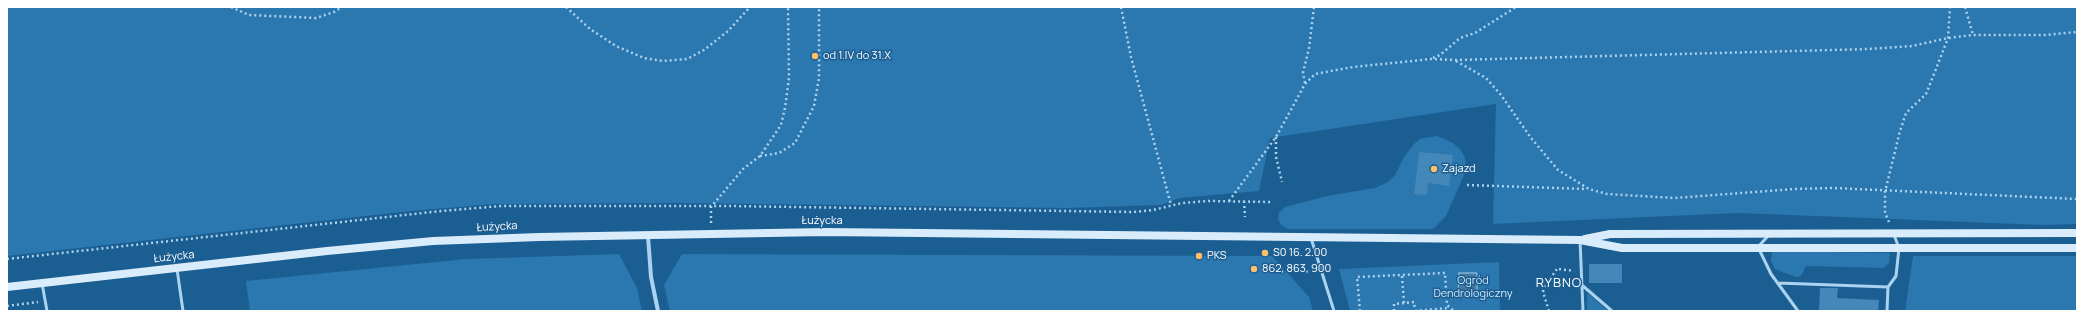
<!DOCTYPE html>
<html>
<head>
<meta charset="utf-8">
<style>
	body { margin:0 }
	#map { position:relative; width:2084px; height:318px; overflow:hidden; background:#1b5e92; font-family:Manrope,sans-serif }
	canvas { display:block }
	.frame { position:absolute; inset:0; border:8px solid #fff; pointer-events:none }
</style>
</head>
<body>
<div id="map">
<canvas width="2084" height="318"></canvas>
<div class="frame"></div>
</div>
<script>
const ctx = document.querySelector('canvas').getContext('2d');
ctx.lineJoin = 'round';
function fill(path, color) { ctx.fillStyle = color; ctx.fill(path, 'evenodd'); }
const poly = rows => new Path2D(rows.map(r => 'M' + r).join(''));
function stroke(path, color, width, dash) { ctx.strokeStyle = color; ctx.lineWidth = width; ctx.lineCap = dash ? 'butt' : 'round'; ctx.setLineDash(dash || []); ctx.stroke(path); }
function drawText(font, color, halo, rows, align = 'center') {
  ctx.font = font + ' Manrope,sans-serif'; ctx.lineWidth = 3; ctx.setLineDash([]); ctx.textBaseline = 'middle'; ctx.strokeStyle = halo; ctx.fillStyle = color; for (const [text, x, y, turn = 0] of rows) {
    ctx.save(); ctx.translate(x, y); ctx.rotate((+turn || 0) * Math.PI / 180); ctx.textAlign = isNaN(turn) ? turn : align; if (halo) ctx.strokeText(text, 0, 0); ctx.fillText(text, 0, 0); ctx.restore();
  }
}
fill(poly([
	[7,7,2077,7,2077,224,2043,225,1738,213,1493,224,1496,104,1270,138,1259,191,1180,198,1161,205,1067,208,679,203,494,204,411,211,7,256],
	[1437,136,1453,143,1461,150,1465,158,1466,166,1465,173,1446,216,1433,229,1288,229,1281,225,1278,219,1279,213,1285,207,1327,196,1375,188,1388,182,1395,175,1404,157,1414,144,1420,139],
	[1772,251,1890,253,1889,263,1883,268,1806,266,1801,276,1796,277,1775,269,1771,261],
	[619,254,637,288,642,311,250,311,246,281,466,259],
	[682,254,1272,256,1309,297,1313,311,670,311,664,285],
	[1913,256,2077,256,2077,311,1905,311],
	[1499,262,1500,311,1350,311,1339,269],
	[1587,294,1589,294,1608,311,1587,311]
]), '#2b77af');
const water = poly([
	[1459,273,1477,273,1477,295,1458,295,1459,273]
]);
fill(water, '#4a799e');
stroke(water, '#9ecff1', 1);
fill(poly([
	[1419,152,1453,155,1449,186,1428,183,1427,195,1414,194],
	[1589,264,1622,264,1622,283,1589,283],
	[1820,288,1838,288,1837,298,1879,300,1878,311,1819,311]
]), '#4487b9');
stroke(poly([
	[231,7,249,15,316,18,334,12,342,7],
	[566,7,590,29,616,46,644,58,663,61,687,59,704,50,728,31,750,7],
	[1121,7,1131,57,1171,205],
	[1965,7,1973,35],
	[1433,58,1440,55,1460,38,1475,33,1516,7],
	[1456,61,1486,78,1501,95,1531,138,1558,170,1589,189,1607,194,1674,198,1795,189,1834,188,2077,199],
	[1305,83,1303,73,1309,48,1314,7],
	[1276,137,1276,157,1282,182],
	[760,156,779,153,795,143,814,106,819,78,819,7],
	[1467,185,1586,189],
	[1229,201,1276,137,1305,84,1315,74,1353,67,1431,59,1456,60,1869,49,1912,46,1948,38,1973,35,2046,35,2077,32],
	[1244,201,1245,217],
	[1889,222,1885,213,1885,192,1900,131,1906,113,1926,94,1936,69,1948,38,1950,7],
	[711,223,711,207,743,169,760,156,781,125,785,108,789,78,788,7],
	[7,259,441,211,501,206,728,206,1133,212,1153,210,1182,203,1208,201,1273,202],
	[1559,269,1574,271],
	[1402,276,1404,303],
	[7,306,38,302],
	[1360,311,1357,277,1445,273,1447,305,1454,311],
	[1394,311,1394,304,1414,302,1415,311],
	[1415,311,1447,308],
	[1549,311,1543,292,1544,287,1557,269]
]), '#abd3ef', 2.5, [2, 3]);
stroke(poly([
	[1768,236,1758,247,1771,274,1798,311],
	[1311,238,1334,311],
	[1580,240,1583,311],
	[177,269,183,311],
	[42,283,47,311],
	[1778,283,1888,287],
	[1583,286,1612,311],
	[1887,311,1888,287,1896,276,1899,248,1894,235]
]), '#abd3ef', 3);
stroke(poly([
	[648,236,651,277,658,311]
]), '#abd3ef', 4);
stroke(poly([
	[1585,239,1610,234,2077,233],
	[7,287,327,251,433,241,539,237,826,232,1580,240,1622,248,2077,248]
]), '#d9ecfb', 8);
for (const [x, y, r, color] of [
	[815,56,4,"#ffc069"],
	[1434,169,4,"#ffc069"],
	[1265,253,4,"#ffc069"],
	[1199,256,4,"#ffc069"],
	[1254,269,4,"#ffc069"]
]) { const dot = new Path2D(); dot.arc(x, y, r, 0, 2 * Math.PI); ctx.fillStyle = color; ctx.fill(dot); stroke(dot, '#1b5e92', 1.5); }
drawText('11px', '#fff', '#1b5e92', [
	["od 1.IV do 31.X",823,56],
	["Zajazd",1442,169],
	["S0 16. 2.00",1273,253],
	["PKS",1207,256],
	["862, 863, 900",1262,269]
], 'left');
drawText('11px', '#fff', '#1b5e92', [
	["Łużycka",822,221],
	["Łużycka",497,227,-3],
	["Łużycka",174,257,-6]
]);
drawText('11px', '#d2e9fb', '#1b5e92', [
	["Ogród",1473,281],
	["Dendrologiczny",1473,294]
]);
ctx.letterSpacing = '1px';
drawText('13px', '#fff', '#1b5e92', [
	["RYBNO",1559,283]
]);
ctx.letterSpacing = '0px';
</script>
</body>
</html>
